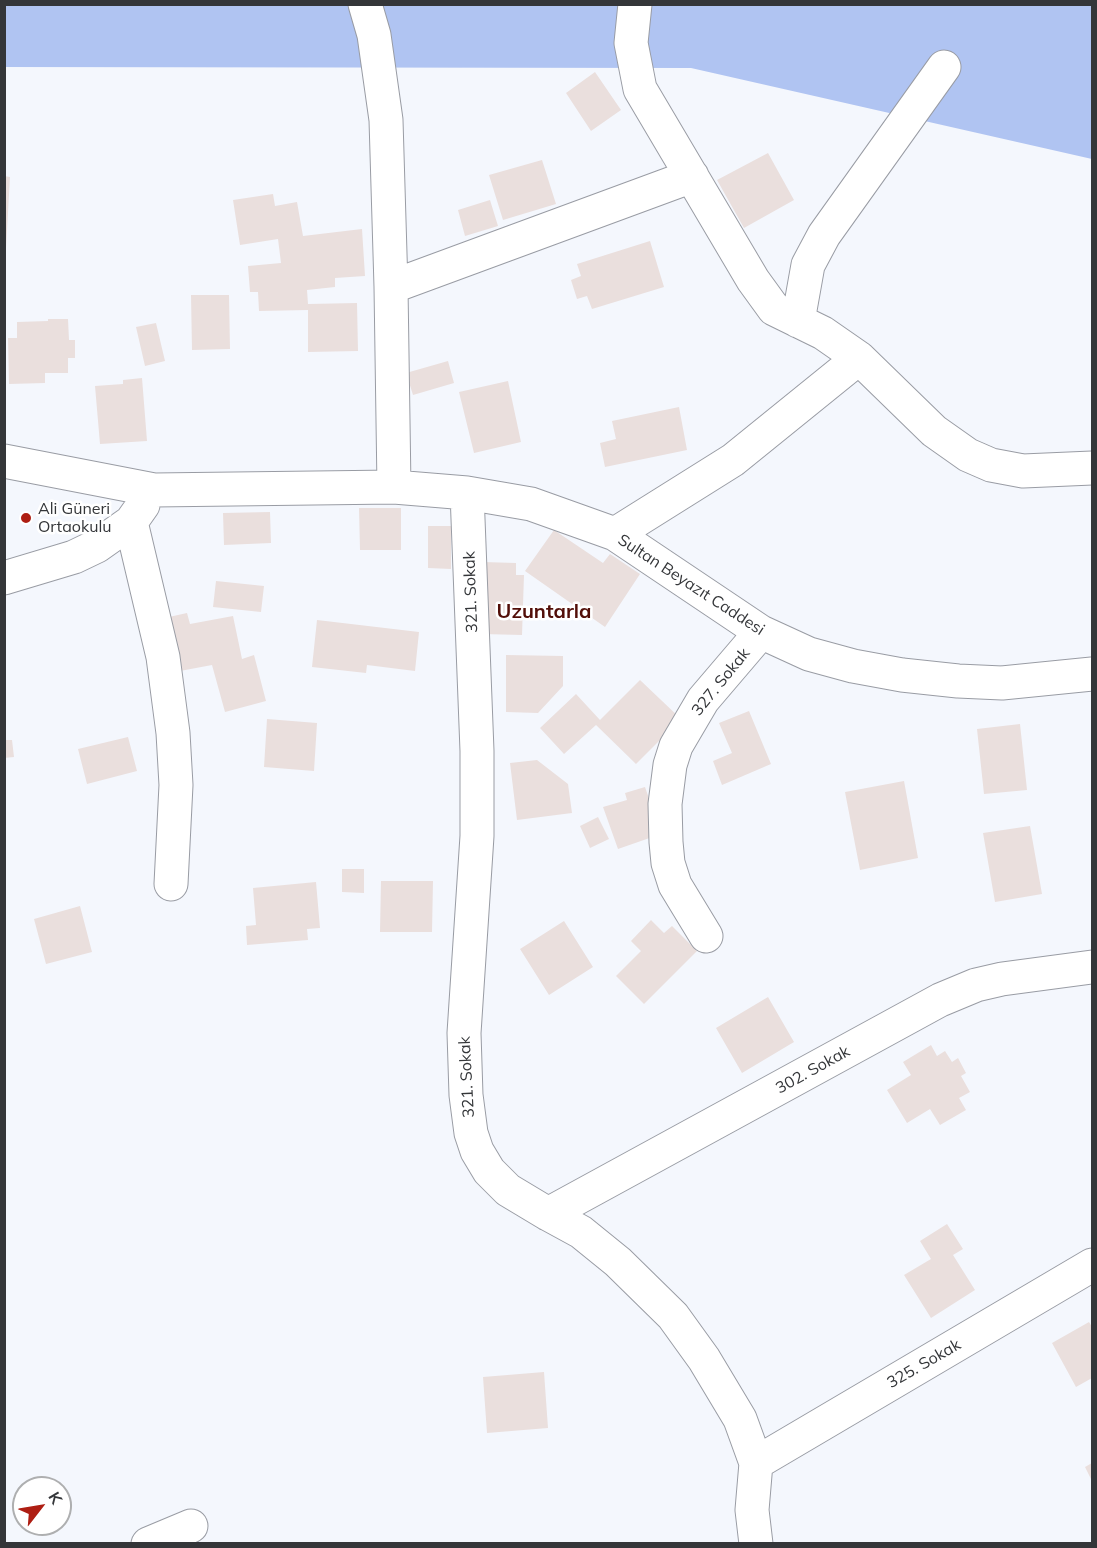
<!DOCTYPE html>
<html>
<head>
<meta charset="utf-8">
<style>
	body { margin:0 }
	#map { position:relative; width:1097px; height:1548px; overflow:hidden; background:#f4f7fd; font-family:Mulish,sans-serif }
	canvas { display:block }
	.frame { position:absolute; inset:0; border:6px solid #343639; pointer-events:none }
	.north { position:absolute; left:12px; top:1476px; width:60px; height:60px; box-sizing:border-box; background:#fff; border:2px solid #aeafb0; border-radius:50%; rotate:59deg; font-size:16px; font-weight:700; line-height:24px; text-align:center; color:#343639 }
	.north::after { content:''; display:block; margin:auto; width:21px; height:27px; background:#ae1e13; clip-path:polygon(50% 0,100% 100%,50% 72%,0 100%) }
</style>
</head>
<body>
<div id="map">
<canvas width="1097" height="1548"></canvas>
<div class="frame"></div>
<div class="north">K</div>
</div>
<script>
const ctx = document.querySelector('canvas').getContext('2d');
ctx.lineJoin = 'round';
function fill(path, color) { ctx.fillStyle = color; ctx.fill(path, 'evenodd'); }
const poly = rows => new Path2D(rows.map(r => 'M' + r).join(''));
function stroke(path, color, width, dash) { ctx.strokeStyle = color; ctx.lineWidth = width; ctx.lineCap = dash ? 'butt' : 'round'; ctx.setLineDash(dash || []); ctx.stroke(path); }
function drawText(font, color, halo, rows, align = 'center') {
  ctx.font = font + ' Mulish,sans-serif'; ctx.lineWidth = 5; ctx.setLineDash([]); ctx.textBaseline = 'middle'; ctx.strokeStyle = halo; ctx.fillStyle = color; for (const [text, x, y, turn = 0] of rows) {
    ctx.save(); ctx.translate(x, y); ctx.rotate((+turn || 0) * Math.PI / 180); ctx.textAlign = isNaN(turn) ? turn : align; if (halo) ctx.strokeText(text, 0, 0); ctx.fillText(text, 0, 0); ctx.restore();
  }
}
fill(poly([
	[5,5,1092,5,1092,159,691,68,5,67]
]), '#b0c4f2');
fill(poly([
	[595,72,621,110,591,131,566,93],
	[768,153,794,200,744,228,717,180],
	[542,160,556,204,503,220,489,175],
	[4,176,10,177,6,248,4,248],
	[273,194,275,206,297,202,303,236,362,229,365,276,335,278,335,287,307,290,308,304,357,303,358,351,308,352,308,310,259,311,258,292,250,292,248,266,281,263,278,239,240,245,233,200],
	[490,200,498,226,465,236,458,210],
	[650,241,664,287,592,309,587,296,577,299,571,280,581,276,577,264],
	[191,295,229,295,230,349,192,350],
	[48,319,68,319,69,340,75,340,75,358,68,358,68,373,45,373,45,383,9,384,8,338,17,338,17,322,48,321],
	[156,323,165,361,145,366,136,327],
	[448,361,454,383,413,395,406,373],
	[142,378,147,441,100,444,95,386,123,384,123,380],
	[508,381,521,442,474,453,459,392],
	[679,407,687,450,605,467,600,443,616,439,612,421],
	[359,508,401,508,401,550,360,550],
	[270,512,271,543,224,545,223,513],
	[428,526,451,526,451,569,428,568],
	[554,530,603,563,610,554,640,574,605,627,525,571],
	[483,562,516,563,516,575,524,575,522,635,482,634],
	[216,581,264,586,261,612,213,607],
	[187,613,190,624,233,616,242,659,254,655,266,701,225,712,212,665,180,671,169,617],
	[317,620,419,632,415,671,367,665,366,673,312,667],
	[506,655,563,656,563,686,538,713,506,712],
	[640,680,681,719,636,764,596,725,564,754,540,728,576,694,600,720],
	[749,711,771,764,722,785,713,761,732,753,719,723],
	[267,719,317,723,314,771,264,767],
	[1020,724,1027,790,984,794,977,729],
	[128,737,137,771,87,784,78,749],
	[4,740,12,740,14,757,4,758],
	[537,760,568,784,572,813,517,820,510,763],
	[904,781,918,858,860,870,845,792],
	[645,787,661,834,618,849,603,807,627,800,625,793],
	[598,817,609,839,590,848,580,826],
	[1030,826,1042,894,995,902,983,833],
	[342,869,364,869,364,893,342,892],
	[381,881,433,881,432,932,380,932],
	[316,882,320,928,307,929,308,940,247,945,246,926,256,925,253,888],
	[80,906,92,952,46,964,34,919],
	[651,920,664,933,672,926,697,951,644,1004,616,976,641,951,631,941],
	[564,921,593,967,549,995,520,949],
	[768,997,794,1042,742,1073,716,1028],
	[931,1045,937,1056,945,1051,952,1062,958,1058,966,1073,961,1076,970,1092,959,1098,966,1110,940,1125,930,1109,907,1123,887,1090,911,1075,903,1062],
	[947,1224,963,1249,953,1255,975,1290,931,1318,904,1275,931,1259,920,1241],
	[1089,1322,1092,1327,1092,1378,1076,1387,1052,1343],
	[544,1372,548,1428,487,1433,483,1377],
	[1092,1463,1092,1481,1085,1467]
]), '#eadfdd');
const minor = poly([
	[365,4,374,35,386,120,391,287,394,487],
	[635,4,631,43,640,89,753,280,774,309,823,333,859,358],
	[391,287,692,176],
	[798,321,808,265,824,235,944,67],
	[4,461,154,490,394,487,467,493,531,504,615,534,761,632,809,654,853,666,902,675,958,681,1002,683,1092,674],
	[467,493,477,751,477,836,464,1033,466,1095,471,1133,477,1151,489,1171,508,1190,548,1214,581,1232,618,1262,673,1316,704,1359,740,1419,756,1463,752,1510,756,1544],
	[131,522,163,657,173,733,176,785,171,884],
	[615,534,733,460,859,358,934,431,968,455,991,465,1023,471,1092,468],
	[4,578,74,557,97,546,131,522,143,505],
	[706,936,675,885,668,863,666,842,665,804,670,765,676,746,703,700,761,632],
	[548,1214,940,1000,976,985,1002,979,1092,967],
	[756,1463,1092,1265],
	[148,1544,191,1526]
]);
stroke(minor, '#999ca4', 35);
stroke(minor, '#fff', 33);
for (const [x, y, r, color] of [
	[26,518,6,"#ae1e13"]
]) { const dot = new Path2D(); dot.arc(x, y, r, 0, 2 * Math.PI); ctx.fillStyle = color; ctx.fill(dot); stroke(dot, '#fff', 2); }
drawText('16px', '#343639', '#fff', [
	["Ali Güneri",38,509],
	["Ortaokulu",38,527]
], 'left');
drawText('16px', '#343639', '#fff', [
	["Sultan Beyazıt Caddesi",691,585,33],
	["321. Sokak",471,592,-92],
	["327. Sokak",721,682,-51],
	["302. Sokak",813,1070,-29],
	["321. Sokak",467,1077,-93],
	["325. Sokak",924,1364,-30]
]);
drawText('bold 20px', '#520e08', '#fff', [
	["Uzuntarla",544,612]
]);
</script>
</body>
</html>
